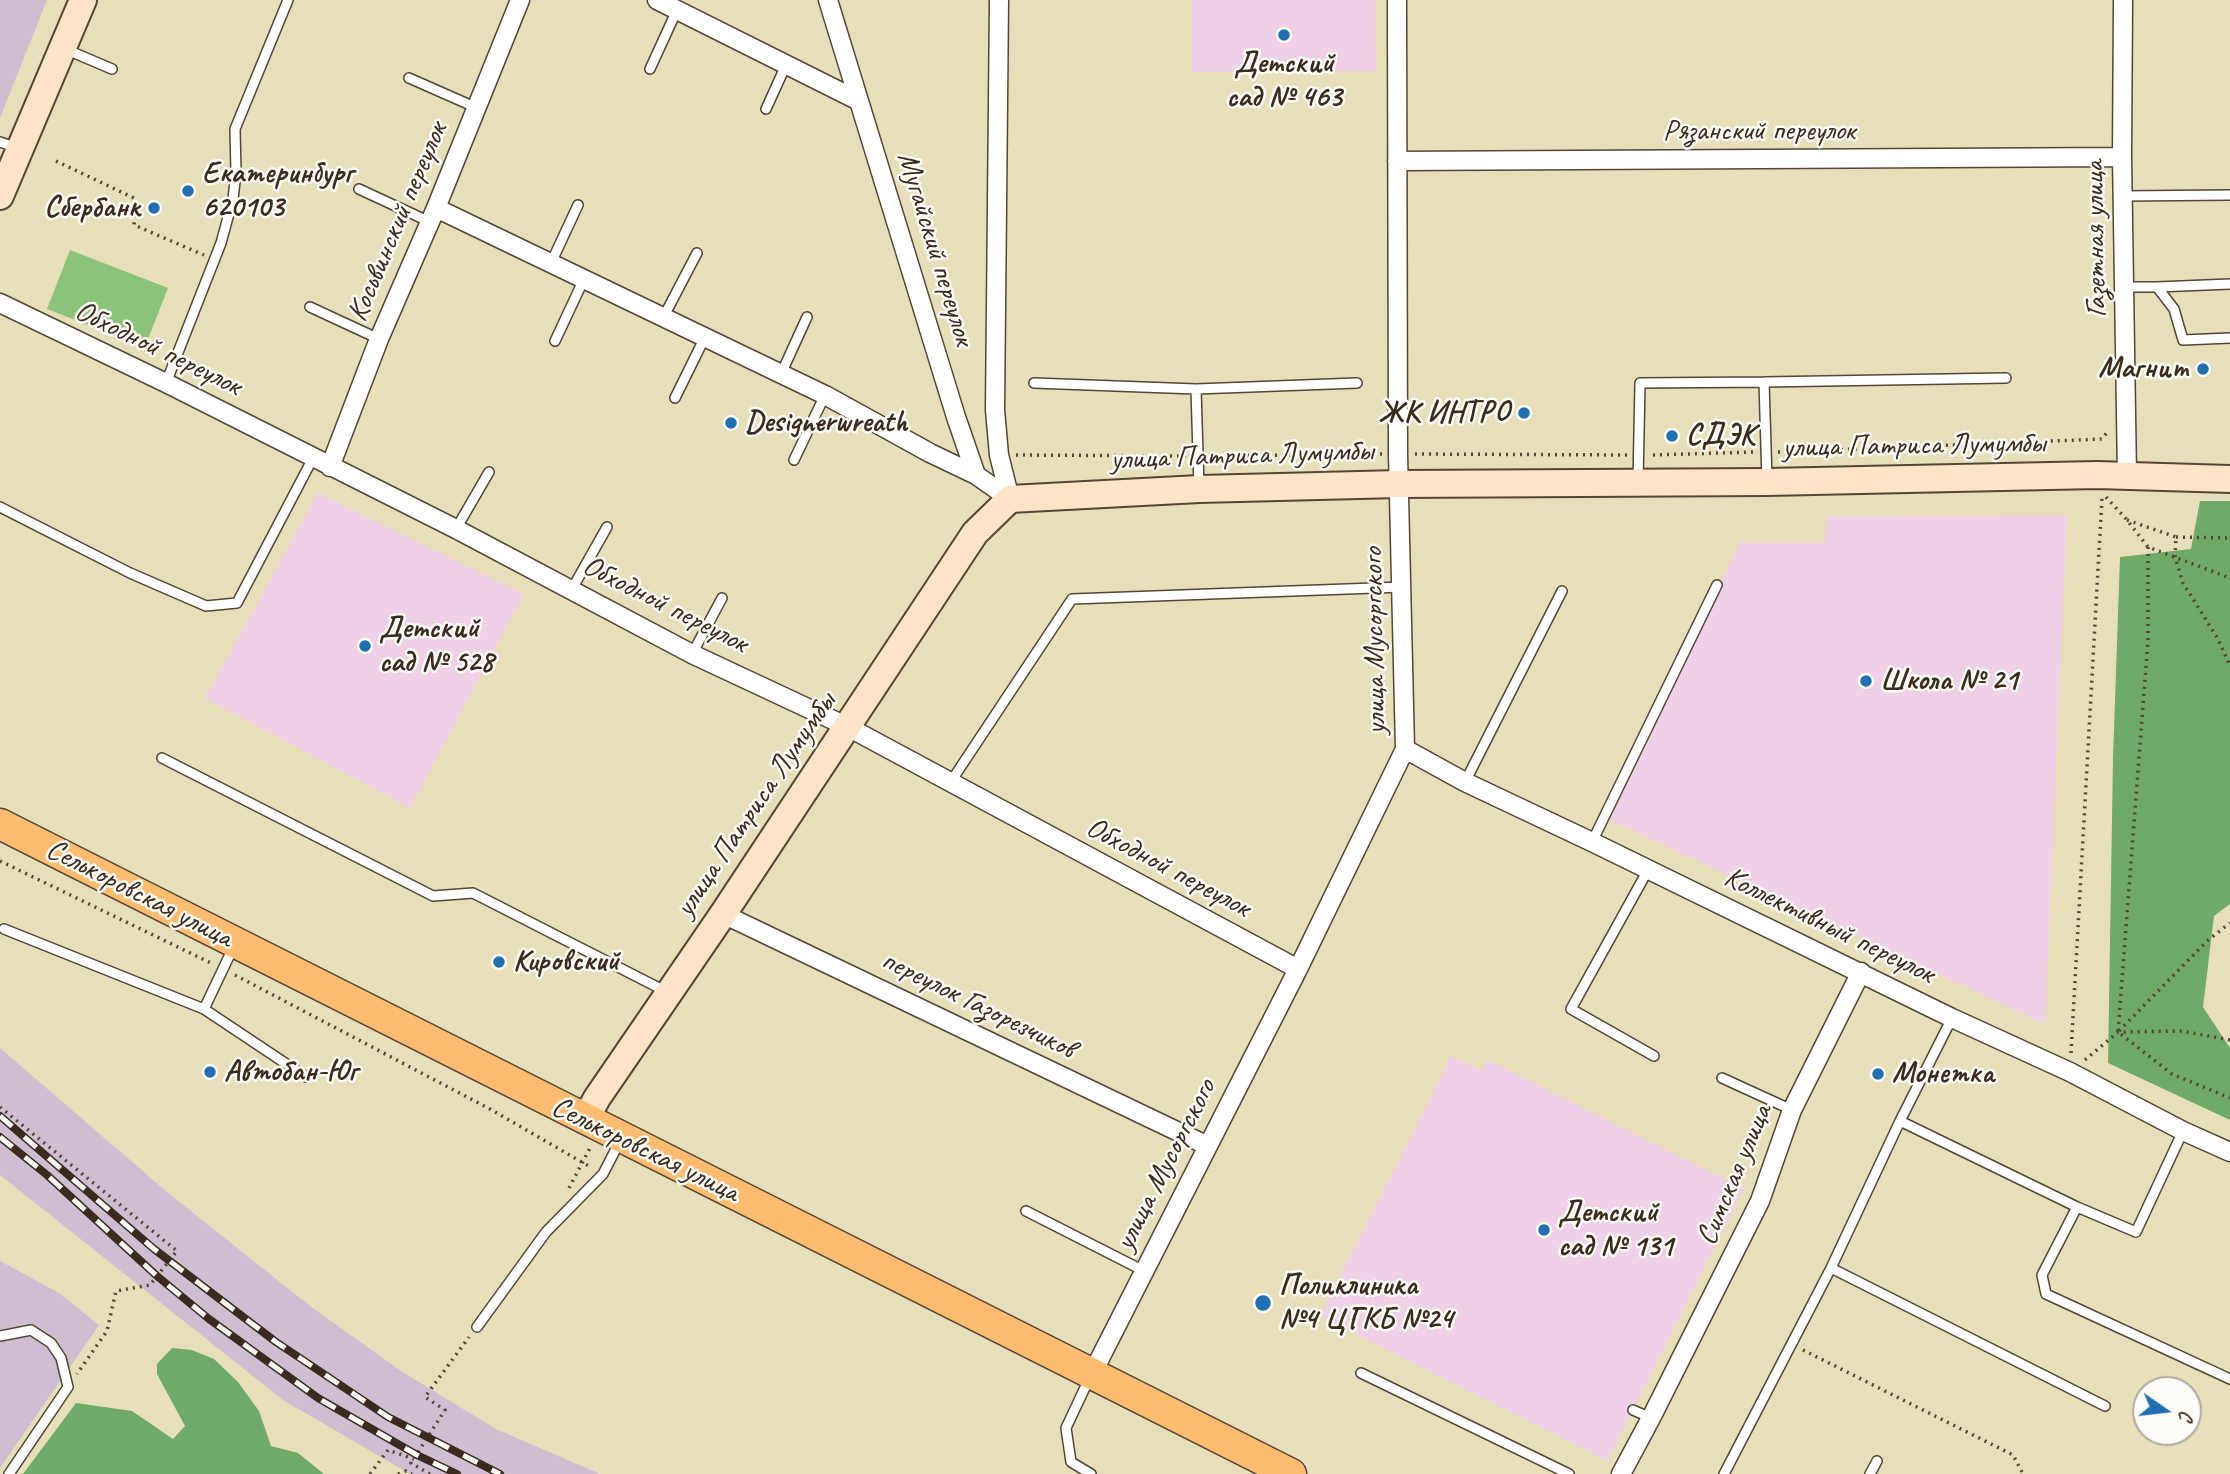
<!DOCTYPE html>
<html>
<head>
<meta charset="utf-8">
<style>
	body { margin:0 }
	#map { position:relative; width:2230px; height:1474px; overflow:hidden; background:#e7dfb9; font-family:Caveat,sans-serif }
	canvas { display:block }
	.north { position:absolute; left:2132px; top:1376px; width:70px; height:70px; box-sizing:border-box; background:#fdfcf7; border:2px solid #afa8a0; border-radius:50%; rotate:104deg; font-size:19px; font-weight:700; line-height:28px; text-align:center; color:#3b2a1e }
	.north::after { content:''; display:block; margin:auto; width:24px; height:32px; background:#1f6fb2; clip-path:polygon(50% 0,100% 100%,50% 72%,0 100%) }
</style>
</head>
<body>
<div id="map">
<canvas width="2230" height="1474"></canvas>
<div class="north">С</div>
</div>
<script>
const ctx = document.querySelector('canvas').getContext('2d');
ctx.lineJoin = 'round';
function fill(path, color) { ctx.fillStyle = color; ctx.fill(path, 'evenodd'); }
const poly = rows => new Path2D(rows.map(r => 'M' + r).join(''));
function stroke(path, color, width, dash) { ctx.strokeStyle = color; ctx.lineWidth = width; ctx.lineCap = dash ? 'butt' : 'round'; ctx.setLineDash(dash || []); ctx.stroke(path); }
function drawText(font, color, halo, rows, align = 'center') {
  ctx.font = font + ' Caveat,sans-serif'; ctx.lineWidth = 5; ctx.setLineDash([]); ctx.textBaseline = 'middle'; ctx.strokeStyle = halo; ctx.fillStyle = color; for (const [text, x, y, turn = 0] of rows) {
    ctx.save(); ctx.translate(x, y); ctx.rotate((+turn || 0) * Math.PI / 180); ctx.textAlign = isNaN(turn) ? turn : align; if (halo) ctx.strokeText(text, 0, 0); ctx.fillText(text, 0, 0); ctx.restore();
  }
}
fill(poly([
	[1192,0,1375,0,1376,71,1192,72],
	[318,493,524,594,410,808,205,698],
	[2067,515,2045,1024,1606,818,1740,543,1825,543,1827,517],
	[1451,1056,1482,1071,1488,1060,1744,1189,1607,1461,1320,1316]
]), '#efd0e6');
fill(poly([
	[0,0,47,0,0,118],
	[0,1048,167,1192,310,1306,401,1371,496,1429,600,1474,410,1474,283,1400,0,1175],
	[0,1261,59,1293,99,1325,0,1468]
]), '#cdbed2');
fill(poly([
	[70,250,168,288,145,347,47,309]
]), '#8ac478');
fill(poly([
	[2200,501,2230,501,2230,904,2214,916,2203,1007,2230,1048,2230,1120,2108,1063,2113,758,2120,557,2191,549],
	[172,1348,192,1350,214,1359,238,1382,259,1411,271,1446,298,1453,324,1474,23,1474,76,1403,132,1411,173,1439,185,1426,157,1374,157,1364]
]), '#6faa68');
const lane = poly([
	[65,49,112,69],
	[650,69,677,10],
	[409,78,477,108],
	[766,109,786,65],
	[0,142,18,148],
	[359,189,430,222],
	[2123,196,2230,195],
	[551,263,578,205],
	[2124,287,2157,287,2230,284],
	[2157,287,2174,309,2183,340,2230,338],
	[310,307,379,339],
	[663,318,697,253],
	[555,341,584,279],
	[781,374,807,317],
	[166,383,221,243,233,199,236,173,235,129,288,0],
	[1034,383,1196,389],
	[675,398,705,337],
	[794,460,825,395],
	[1767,480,1764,382,2006,378],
	[1638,482,1640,383,1764,382],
	[1199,487,1196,389,1357,383],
	[0,507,130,573,206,606,237,603,313,458],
	[456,529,489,472],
	[572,589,607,527],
	[692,654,722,598],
	[162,758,433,896,473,893,667,992],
	[1465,782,1562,591],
	[950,783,1072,599,1402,587],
	[1592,842,1717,585],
	[1648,870,1571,1009,1654,1056],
	[4,929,204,1009,306,1077],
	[204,1009,233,948],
	[1722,1078,1792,1110],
	[1900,1121,2077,1207,2136,1232,2183,1131],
	[2077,1207,2042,1275,2046,1294,2230,1379],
	[1026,1211,1144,1271],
	[1831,1268,2105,1406],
	[477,1327,546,1232,603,1174,620,1141],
	[0,1336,31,1330,51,1343,61,1358,68,1387,9,1474],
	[1361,1373,1569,1474],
	[1089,1379,1066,1428,1071,1462,1091,1474],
	[1633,1410,1651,1418],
	[1724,1474,1831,1268,1900,1121,1952,1018],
	[1870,1474,1877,1461]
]);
const street = poly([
	[657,0,859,101],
	[828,0,956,417,976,475,1010,499],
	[999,0,995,410,999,455,1010,499],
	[2123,0,2122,157,2127,477],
	[1397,161,2122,157],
	[436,208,825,395,930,453,976,475],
	[0,303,166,383,456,529,692,654,848,727,1298,969],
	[330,467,379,339,436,208,520,0],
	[1405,749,1465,782,1592,842,1952,1018,2070,1072,2183,1131,2230,1152],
	[723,914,1208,1146],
	[1092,1374,1298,969,1405,749,1398,454,1397,0],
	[1621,1474,1651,1418,1760,1201,1792,1110,1861,972]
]);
const secondary = poly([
	[0,196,83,0],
	[585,1120,597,1098,723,914,975,533,1010,499,1199,489,1399,484,1767,482,2097,475,2230,479]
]);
const primary = poly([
	[0,824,1291,1474]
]);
stroke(lane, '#554535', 12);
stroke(street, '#554535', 21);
stroke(secondary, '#554535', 30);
stroke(primary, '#554535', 33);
stroke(poly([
	[56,161,136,199,134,225,204,255],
	[1778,452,2102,439,2109,430],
	[1415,454,1627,455],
	[1016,455,1186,456],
	[1653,455,1753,452],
	[1212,456,1382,454],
	[2106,497,2127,520,2148,547,2230,578],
	[2127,520,2176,537,2175,557,2183,583,2218,639,2230,666],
	[2176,537,2230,538],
	[2148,547,2148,640,2118,1032,2172,1074,2230,1098],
	[0,861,213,964],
	[235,975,490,1109,592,1168],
	[2119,1031,2207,941,2230,923],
	[2071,1053,2102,498],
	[2085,1060,2118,1032,2182,1031,2230,1040],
	[0,1107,177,1251,150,1285,116,1291,107,1331,77,1374],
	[569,1188,590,1148],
	[1803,1350,2013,1455,2023,1474],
	[370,1474,388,1450,414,1459],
	[398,1474,406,1471,412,1474],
	[430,1474,411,1463,445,1410,425,1397,469,1337]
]), '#554535', 3.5, [2, 5]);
stroke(lane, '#fff', 9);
stroke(street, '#fff', 18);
stroke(secondary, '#fee4c6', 26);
stroke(primary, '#fdbc70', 30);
const rail = poly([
	[0,1116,154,1249,276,1342,388,1417,500,1474],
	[0,1137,47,1175,157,1276,209,1319,318,1398,417,1455,457,1474]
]);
stroke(rail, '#3b2a1e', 8);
stroke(rail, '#fdfcf7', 5, [16]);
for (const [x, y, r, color] of [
	[1284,35,7,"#1f6fb2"],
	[188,191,7,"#1f6fb2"],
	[154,208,7,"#1f6fb2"],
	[2203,369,7,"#1f6fb2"],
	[1524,413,7,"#1f6fb2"],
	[731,423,7,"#1f6fb2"],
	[1672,436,7,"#1f6fb2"],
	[365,646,7,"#1f6fb2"],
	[1866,681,7,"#1f6fb2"],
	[499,962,7,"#1f6fb2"],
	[210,1072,7,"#1f6fb2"],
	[1878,1074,7,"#1f6fb2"],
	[1544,1230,7,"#1f6fb2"],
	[1263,1303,9,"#1f6fb2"]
]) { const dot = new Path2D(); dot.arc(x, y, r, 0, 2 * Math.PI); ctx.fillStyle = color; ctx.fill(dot); stroke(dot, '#fdfcf7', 2.5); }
drawText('bold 30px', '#3b2a1e', '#fdfcf7', [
	["Детский",1284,64,"center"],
	["сад № 463",1284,98,"center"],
	["Екатеринбург",202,174],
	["620103",202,208],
	["Сбербанк",140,208,"right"],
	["Магнит",2189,369,"right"],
	["ЖК ИНТРО",1510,413,"right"],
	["Designerwreath",745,423],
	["СДЭК",1686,436],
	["Детский",379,629],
	["сад № 528",379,663],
	["Школа № 21",1880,681],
	["Кировский",513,962],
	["Автобан-Юг",224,1072],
	["Монетка",1892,1074],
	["Детский",1558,1213],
	["сад № 131",1558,1247],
	["Поликлиника",1279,1286],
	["№4 ЦГКБ №24",1279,1320]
], 'left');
drawText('30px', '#3b2a1e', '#fdfcf7', [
	["Рязанский переулок",1759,131],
	["Косьвинский переулок",398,222,-67],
	["Газетная улица",2096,239,-91],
	["Мугайский переулок",935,249,73],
	["Обходной переулок",158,349,26],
	["улица Патриса Лумумбы",1914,446,-1],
	["улица Патриса Лумумбы",1242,456,-2],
	["Обходной переулок",665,605,27],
	["улица Мусоргского",1375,641,-91],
	["улица Патриса Лумумбы",756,805,-56],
	["Обходной переулок",1168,868,28],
	["Селькоровская улица",139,894,27],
	["Коллективный переулок",1829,926,26],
	["переулок Газорезчиков",978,1005,26],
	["Селькоровская улица",645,1150,26],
	["улица Мусоргского",1166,1165,-63],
	["Симская улица",1735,1175,-67]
]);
</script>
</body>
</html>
